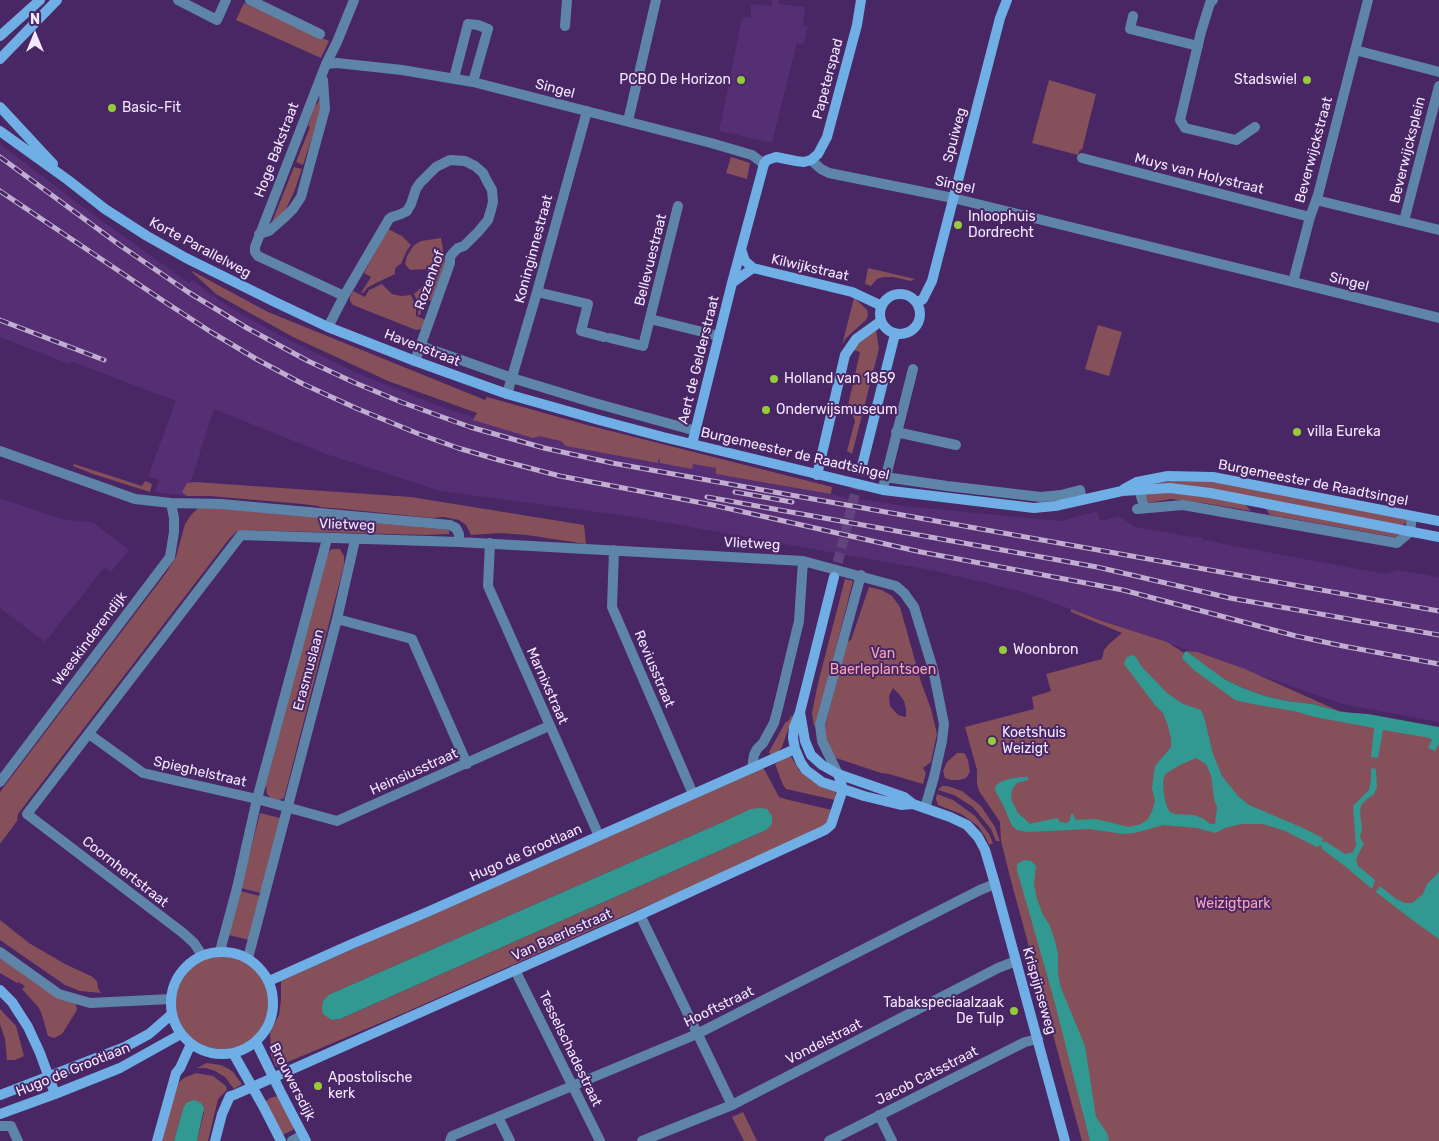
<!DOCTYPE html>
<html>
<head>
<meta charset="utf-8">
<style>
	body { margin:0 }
	#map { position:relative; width:1439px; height:1141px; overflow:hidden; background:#492664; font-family:Rubik,sans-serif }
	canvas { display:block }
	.north { position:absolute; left:10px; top:10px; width:50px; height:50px; -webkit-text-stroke:4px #492664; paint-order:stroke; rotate:0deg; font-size:14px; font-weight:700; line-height:20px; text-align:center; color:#f3e7fe }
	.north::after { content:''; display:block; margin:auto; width:18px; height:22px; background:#f3e7fe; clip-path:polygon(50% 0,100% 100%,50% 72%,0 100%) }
</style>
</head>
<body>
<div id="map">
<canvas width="1439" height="1141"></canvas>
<div class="north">N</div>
</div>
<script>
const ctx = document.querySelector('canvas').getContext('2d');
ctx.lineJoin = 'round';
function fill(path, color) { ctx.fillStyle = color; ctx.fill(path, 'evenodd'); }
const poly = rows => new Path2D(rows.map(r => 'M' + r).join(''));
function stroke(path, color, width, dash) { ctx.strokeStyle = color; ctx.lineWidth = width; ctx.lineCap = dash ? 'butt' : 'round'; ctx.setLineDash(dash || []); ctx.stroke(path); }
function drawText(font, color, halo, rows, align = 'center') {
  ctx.font = font + ' Rubik,sans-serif'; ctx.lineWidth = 4; ctx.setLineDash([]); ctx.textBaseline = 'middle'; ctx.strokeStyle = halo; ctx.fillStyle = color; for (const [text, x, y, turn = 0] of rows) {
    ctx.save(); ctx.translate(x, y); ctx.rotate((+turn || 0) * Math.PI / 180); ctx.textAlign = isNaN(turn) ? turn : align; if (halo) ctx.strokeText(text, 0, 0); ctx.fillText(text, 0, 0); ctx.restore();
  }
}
fill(poly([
	[772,0,779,0,779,4,805,7,803,26,808,26,803,45,797,43,772,143,719,131,742,18,751,18,751,4,771,6],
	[0,144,87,210,189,283,192,280,202,287,206,291,236,311,283,337,357,373,436,405,479,419,831,492,831,494,859,501,860,499,904,506,1060,521,1097,511,1100,521,1119,516,1135,527,1192,537,1193,536,1202,537,1202,539,1218,543,1375,572,1387,574,1397,570,1439,577,1439,722,1342,704,1019,591,935,571,635,517,440,491,326,454,214,409,186,496,155,492,159,480,148,476,176,401,70,361,69,364,0,337],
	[0,498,61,519,93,522,129,550,111,572,105,567,45,642,0,608]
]), '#552e73');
fill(poly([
	[244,3,329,41,321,58,236,20],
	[1049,80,1096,94,1082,150,1080,149,1078,155,1032,143],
	[322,96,320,113,303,165,296,162,310,127,308,126,314,108],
	[731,157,750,163,747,179,726,173],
	[294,167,302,169,294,192,284,213,272,222],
	[388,229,402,236,411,245,407,250,401,264,397,266,395,269,395,274,374,284,367,288,363,293,361,293,371,277,364,273],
	[441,238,445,263,431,301,425,299,420,315,418,315,419,306,414,294,422,287,426,281,428,269,410,270,405,264,407,256,414,245,421,241],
	[868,268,915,279,911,281,893,277,883,277,877,279,871,286,865,284],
	[192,271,268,312,485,400,487,397,587,425,832,487,831,494,716,474,716,468,693,464,692,469,660,463,660,459,659,459,658,463,566,446,561,441,539,436,533,438,473,420,477,413,388,381,293,337,216,294,192,272],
	[382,284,392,294,401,296,411,295,416,307,416,316,426,320,421,329,416,330,353,305,350,301,350,297,353,291,365,297,369,290],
	[854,298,861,304,867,310,868,315,866,320,846,338,842,345],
	[1098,325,1122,332,1109,376,1085,369],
	[876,330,879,349,852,454,847,451,855,421,853,416,847,410,860,352,853,350,854,345],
	[74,464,142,486,145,481,152,484,150,492,93,474,73,466],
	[1170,481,1213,481,1403,516,1407,520,1406,523,1402,525,1144,486],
	[195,482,411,497,584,525,586,544,527,535,499,533,471,535,466,525,459,520,444,517,432,518,344,509,319,507,319,506,302,504,210,496,187,496,182,492,187,483],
	[1167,490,1243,502,1251,511,1203,503,1171,499,1148,503,1144,491],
	[1264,506,1401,535,1400,538,1270,515],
	[198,508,222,508,449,530,449,534,426,535,244,530,236,532,229,539,18,814,17,821,0,844,0,792,166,573,176,557,185,524,191,515],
	[333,549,340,549,344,556,344,565,284,798,277,801,271,798,267,794,266,785,327,552],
	[845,579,853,581,816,725,814,726,812,713,818,683],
	[869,587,882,590,892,596,900,607,921,682,931,709,937,734,931,762,923,768,926,773,923,784,889,774,881,773,836,758,830,750,825,738,825,727,847,642,851,640],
	[893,688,899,694,904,701,906,709,906,717,898,715,890,706,889,696],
	[1071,609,1102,621,1167,642,1184,653,1183,658,1223,682,1278,702,1331,709,1313,704,1287,701,1265,696,1243,688,1224,679,1213,672,1186,651,1197,652,1245,669,1339,711,1439,728,1439,1141,1082,1141,1010,877,1001,841,1000,822,979,791,977,784,977,770,965,727,1034,709,1032,697,1051,691,1046,674,1102,659,1104,650,1109,644,1122,633,1071,612],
	[791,716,793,716,782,747,777,753,771,757,769,752,785,723,789,720],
	[957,753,963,753,965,754,968,760,970,772,966,778,959,780,951,780,945,778,943,771,947,762],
	[790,755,799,770,811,780,836,791,835,800,786,789,783,785,775,764],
	[763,767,779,797,785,799,832,810,828,821,822,828,761,857,605,924,404,1013,276,1067,271,1055,270,1032,279,1015,281,1000,281,981],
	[725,821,766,830,340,1019,332,1020,323,1001,328,995],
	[942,786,948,786,962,791,981,806,995,827,1000,841,996,841,991,829,973,807,954,795,938,790],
	[937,794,953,800,975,816,989,834,993,843,989,845,986,838,978,826,970,820,961,814,938,805,936,799],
	[260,813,280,818,261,893,241,888],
	[240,891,260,896,249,940,229,935],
	[0,920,29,943,65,964,91,976,97,981,98,988,101,993,80,991,65,985,0,940],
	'175 1002a47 47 0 1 1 94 0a47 47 0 1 1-94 0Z',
	[0,958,76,1003,76,1005,77,1010,62,1034,54,1038,48,1036,42,1015,39,1008,22,989,25,986,18,982,17,983,0,973],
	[0,1009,16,1026,24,1056,15,1060,7,1060,5,1039,0,1024],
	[207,1063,221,1065,229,1069,233,1072,242,1084,234,1089,225,1077,215,1071,206,1068,197,1068],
	[196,1073,213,1076,226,1086,227,1090,218,1099,208,1141,197,1141,204,1112,183,1109,174,1141,162,1141,176,1085,184,1078],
	[278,1096,296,1128,283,1135,265,1102,270,1098],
	[743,1112,757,1141,744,1141,732,1117]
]), '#85505a');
fill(poly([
	[1186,651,1224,679,1243,688,1265,696,1287,701,1313,704,1341,712,1368,714,1439,727,1439,744,1435,751,1428,748,1432,740,1430,738,1383,730,1378,758,1371,757,1374,728,1315,717,1294,711,1252,704,1235,700,1194,670,1182,658,1184,653],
	[1133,655,1136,657,1141,666,1167,693,1183,704,1201,710,1204,717,1213,754,1222,776,1238,796,1249,805,1303,828,1323,838,1322,841,1325,842,1325,841,1345,854,1353,852,1356,845,1353,806,1369,790,1371,780,1371,769,1375,768,1376,771,1377,787,1374,794,1368,798,1361,805,1360,811,1362,831,1360,835,1361,840,1364,843,1356,859,1358,866,1375,880,1372,889,1346,867,1321,848,1322,846,1320,845,1317,847,1285,831,1263,824,1241,824,1225,828,1215,833,1197,828,1163,825,1135,833,1123,834,1090,829,1027,832,1017,830,1012,826,1005,809,995,790,996,786,1000,782,1009,779,1020,777,1028,777,1028,780,1017,783,1013,788,1011,794,1012,801,1018,813,1026,820,1027,822,1029,822,1029,824,1057,818,1060,822,1067,823,1070,820,1071,814,1073,814,1076,820,1096,819,1129,827,1141,824,1148,819,1152,811,1155,801,1152,788,1155,766,1171,747,1171,739,1168,726,1163,713,1155,705,1124,664,1127,657],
	[1196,758,1206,764,1211,775,1214,799,1217,807,1215,824,1210,824,1204,819,1194,815,1175,814,1170,812,1167,807,1164,796,1163,782,1165,774,1180,765],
	[761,808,767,809,772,816,772,824,766,830,340,1019,332,1020,323,1014,322,1009,323,1001,328,995,725,821,751,809],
	[1024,860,1031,861,1036,866,1034,884,1037,899,1043,915,1050,926,1054,938,1058,953,1058,974,1061,988,1085,1046,1096,1117,1107,1133,1109,1141,1090,1141,1053,996,1017,870,1017,864],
	[1439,872,1439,939,1411,919,1376,892,1380,886,1396,899,1405,903,1412,903,1423,894,1427,884],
	[194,1100,201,1103,204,1108,197,1141,174,1141,183,1109,186,1103]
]), '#319991');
stroke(poly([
	[834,577,862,466]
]), '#62437b', 10, [10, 5]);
stroke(poly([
	[178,0,217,20,226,0],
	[250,0,320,34],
	[1213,0,1210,3,1201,32,1180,120,1185,128,1236,140,1255,127],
	[1133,16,1130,29,1198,46],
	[565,26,567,0],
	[1355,50,1439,72],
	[326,64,337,63,402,70,473,82,711,143,752,155,764,164],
	[454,78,468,24,478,25,488,29,473,82],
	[628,121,656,0],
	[1082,158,1310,217],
	[811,160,821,169,829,173,953,198,1439,318],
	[1316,200,1439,230],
	[1404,221,1439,86],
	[259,234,269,231,286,216,293,209,301,197,325,109,323,80,321,77],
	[1293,282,1310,217,1318,195,1368,0],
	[537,292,588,304,581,331,604,337],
	[344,296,258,256,255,252,255,247,326,64,337,42,354,0],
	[650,319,719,336],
	[328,327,344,296,389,219,392,217,401,214,407,211,411,204,416,189,420,183,436,167,450,160,465,161,475,166,483,173,487,181,492,190,493,202,491,210,488,220,478,232,464,246,458,248,453,253,450,257,450,263,415,361],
	[610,338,643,346,678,206],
	[421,346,512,378,591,402,696,431],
	[507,394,537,292,587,111],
	[896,432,956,445],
	[0,451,135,499,171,503,221,504,450,525,456,528,459,534,459,542],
	[885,477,947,486,1041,497,1061,495,1080,490,1082,500],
	[1137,482,1144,507],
	[884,484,913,369],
	[1137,509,1183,505,1397,543,1410,532,1412,516],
	[490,543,488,586,599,836],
	[614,550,612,607,693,794],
	[337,619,412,639,467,764],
	[89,734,143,773,257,799,337,821,549,726],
	[752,768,754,755,757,749,763,743,774,723,778,708,799,621,803,561],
	[838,774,822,741,820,725,861,575],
	[0,782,170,557,174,532,174,518,171,503],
	[640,915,732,1105],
	[220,951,237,888,257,799,327,539],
	[0,952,59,994,90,1003,171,999],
	[202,955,194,943,183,933,27,814,241,535,459,542,803,561,896,586,904,593,914,607,933,669,944,724,942,741,934,777,925,808],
	[248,958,337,619,355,540],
	[515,970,600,1141],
	[879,1115,892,1141],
	[498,1117,510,1141],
	[0,1126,11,1126,18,1141],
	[292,1141,303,1135],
	[450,1141,452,1136,697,1034,980,890,995,884],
	[642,1141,732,1105,998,968,1016,961],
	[829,1141,1025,1042,1038,1039]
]), '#5e84a8', 10);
stroke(poly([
	[0,36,40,0],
	[0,59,57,0],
	[0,107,53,164],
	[0,131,68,180,105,209,147,236,186,258,275,302,328,327,415,361,507,394,599,420,663,437,883,490,1034,508,1055,506,1122,491,1170,488,1210,493,1439,537],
	[741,249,745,261,753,268,852,292,882,306],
	[732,283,753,268],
	'880 314a20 20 0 1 1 40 0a20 20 0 1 1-40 0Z',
	[917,303,923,299,932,281,1000,18,1007,0],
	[692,444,732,283,764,164,767,160,776,157,796,161,804,162,811,160,818,154,827,137,857,25,861,0],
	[862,466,895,334],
	[817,475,845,355,856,339,881,321],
	[1124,489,1137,482,1168,476,1213,477,1439,521],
	[834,577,800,712,794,727,793,738,795,749,801,763,806,770,822,782,864,796,901,805,913,804],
	[800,712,805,741,811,755,822,765,838,774,904,797,913,804,950,817,967,825,978,837,985,850,995,884,1065,1141],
	'171 1003a51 51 0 1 1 102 0a51 51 0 1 1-102 0Z',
	[269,981,354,943,425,913,795,749],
	[0,990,12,1002,28,1027,40,1053,55,1094],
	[256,1042,280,1091,306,1141],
	[233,1053,263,1106,281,1141],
	[0,1095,125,1047,149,1034,172,1014],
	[0,1114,55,1094,120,1068,181,1034],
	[157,1141,176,1073,180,1068,191,1044],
	[215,1141,222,1114,230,1096,234,1095,640,915,825,830,831,825,843,789,838,774]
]), '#70aee6', 10);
const rail = poly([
	[0,157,121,246,188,292,247,328,308,361,353,382,401,402,470,427,544,448,612,463,1439,611],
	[0,191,162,300,211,332,258,360,303,384,358,409,419,434,458,448,499,460,560,476,713,505,921,552,1123,590,1296,636,1343,646,1439,664],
	[0,320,104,360],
	[735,492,792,502],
	[707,497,1097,567,1230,598,1439,635]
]);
stroke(rail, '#c0add0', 5);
stroke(rail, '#492664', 3, [9]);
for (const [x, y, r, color] of [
	[741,80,5,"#96cc39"],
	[1307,80,5,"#96cc39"],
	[112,108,5,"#96cc39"],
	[958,225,5,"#96cc39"],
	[774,379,5,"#96cc39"],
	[766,410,5,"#96cc39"],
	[1297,432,5,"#96cc39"],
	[1003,650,5,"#96cc39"],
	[992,741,5,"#96cc39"],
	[1014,1011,5,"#96cc39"],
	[318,1086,5,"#96cc39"]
]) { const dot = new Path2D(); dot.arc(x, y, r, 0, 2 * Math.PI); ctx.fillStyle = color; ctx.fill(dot); stroke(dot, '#492664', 2); }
drawText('14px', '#f3e7fe', '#492664', [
	["Papeterspad",828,79,-75],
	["Singel",555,89,15],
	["Spuiweg",955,135,-75],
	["Hoge Bakstraat",277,150,-69],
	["Beverwijckstraat",1314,150,-75],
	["Beverwijcksplein",1408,150,-76],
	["Muys van Holystraat",1199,174,14],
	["Singel",955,185,12],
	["Korte Parallelweg",200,248,28],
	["Koninginnestraat",534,249,-75],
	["Bellevuestraat",651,260,-76],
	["Kilwijkstraat",810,268,13],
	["Rozenhof",430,280,-70],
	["Singel",1349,282,14],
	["Havenstraat",422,348,21],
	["Aert de Gelderstraat",699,360,-76],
	["Burgemeester de Raadtsingel",795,454,13],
	["Burgemeester de Raadtsingel",1313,483,11],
	["Vlietweg",347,525,2],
	["Vlietweg",752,544,3],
	["Weeskinderendijk",90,639,-53],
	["Reviusstraat",654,669,67],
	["Erasmuslaan",309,670,-75],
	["Marnixstraat",547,686,66],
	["Spieghelstraat",200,772,13],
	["Heinsiusstraat",414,772,-24],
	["Hugo de Grootlaan",526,853,-24],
	["Coornhertstraat",125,872,38],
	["Van Baerlestraat",562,935,-24],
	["Krispijnseweg",1039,991,74],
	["Hooftstraat",719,1007,-26],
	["Vondelstraat",824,1042,-27],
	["Tesselschadestraat",570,1049,64],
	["Hugo de Grootlaan",73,1070,-22],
	["Jacob Catsstraat",927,1076,-27],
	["Brouwersdijk",292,1082,63]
]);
drawText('14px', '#f3e7fe', '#492664', [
	["PCBO De Horizon",731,80,"right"],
	["Stadswiel",1297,80,"right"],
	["Basic-Fit",122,108],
	["Inloophuis",968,217],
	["Dordrecht",968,233],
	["Holland van 1859",784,379],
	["Onderwijsmuseum",776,410],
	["villa Eureka",1307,432],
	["Woonbron",1013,650],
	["Koetshuis",1002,733],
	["Weizigt",1002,749],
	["Tabakspeciaalzaak",1004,1003,"right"],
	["De Tulp",1004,1019,"right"],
	["Apostolische",328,1078],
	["kerk",328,1094]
], 'left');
drawText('14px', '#f8a5b4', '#492664', [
	["Van",883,654],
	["Baerleplantsoen",883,670],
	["Weizigtpark",1233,904]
]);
</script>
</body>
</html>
